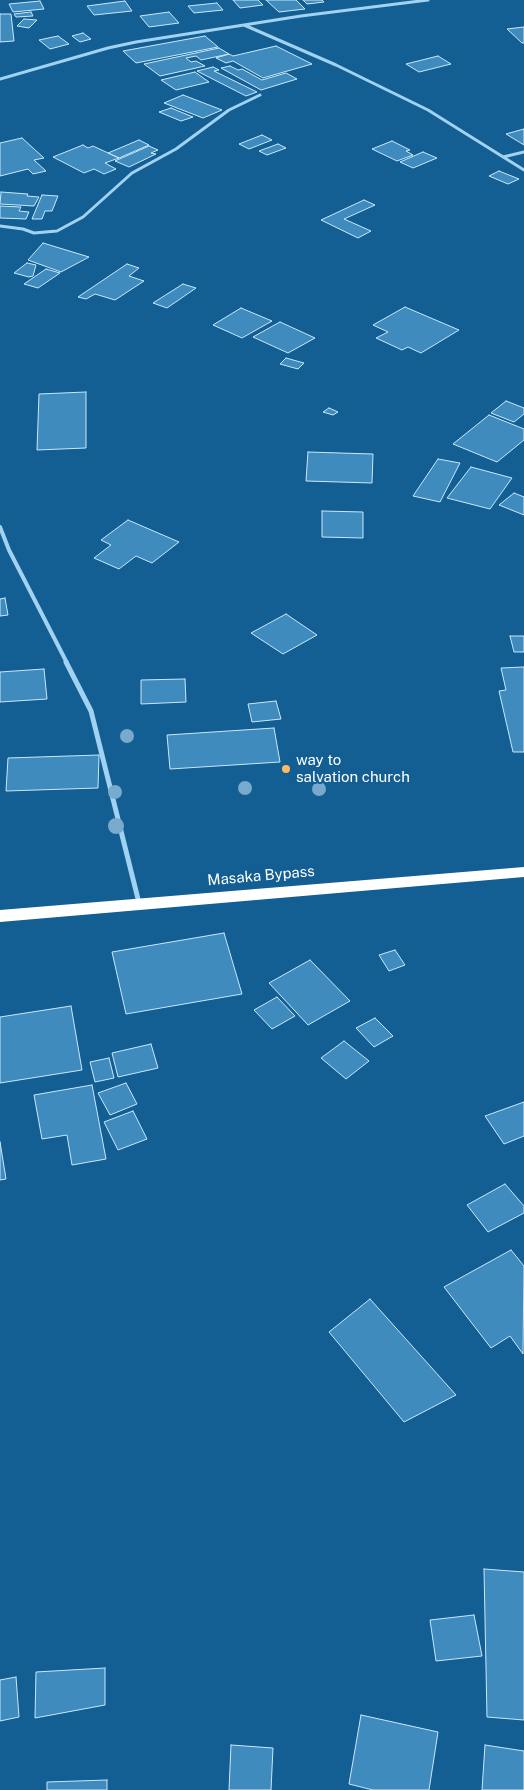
<!DOCTYPE html>
<html>
<head>
<meta charset="utf-8">
<style>
	body { margin:0 }
	canvas { display:block; background:#135e92 }
</style>
</head>
<body>
<canvas width="524" height="1790"></canvas>
<script>
const ctx = document.querySelector('canvas').getContext('2d');
ctx.lineJoin = 'round';
function fill(path, color) { ctx.fillStyle = color; ctx.fill(path, 'evenodd'); }
const poly = rows => new Path2D(rows.map(r => 'M' + r).join(''));
function stroke(path, color, width, dash) { ctx.strokeStyle = color; ctx.lineWidth = width; ctx.lineCap = dash ? 'butt' : 'round'; ctx.setLineDash(dash || []); ctx.stroke(path); }
function drawText(font, color, halo, rows, align = 'center') {
  ctx.font = font + ' "Public Sans",sans-serif'; ctx.lineWidth = 4; ctx.setLineDash([]); ctx.textBaseline = 'middle'; ctx.strokeStyle = halo; ctx.fillStyle = color; for (const [text, x, y, turn = 0] of rows) {
    ctx.save(); ctx.translate(x, y); ctx.rotate((+turn || 0) * Math.PI / 180); ctx.textAlign = isNaN(turn) ? turn : align; if (halo) ctx.strokeText(text, 0, 0); ctx.fillText(text, 0, 0); ctx.restore();
  }
}
const building = poly([
	[233,0,258,0,263,5,240,8,233,0],
	[266,0,296,0,305,9,279,12,266,0],
	[303,0,322,0,324,2,307,4,303,0],
	[40,1,44,9,13,12,9,4,40,1],
	[125,1,132,11,94,15,87,6,125,1],
	[217,3,223,10,194,13,188,6,217,3],
	[31,12,33,16,16,17,14,14,31,12],
	[169,12,179,23,149,27,140,16,169,12],
	[0,14,11,14,14,41,0,42,0,14],
	[24,19,37,20,29,28,17,26,24,19],
	[524,27,524,43,522,43,507,29,524,27],
	[83,33,91,39,80,42,72,36,83,33],
	[58,36,69,44,50,49,39,40,58,36],
	[205,36,218,47,136,63,123,51,205,36],
	[276,46,312,64,263,78,233,61,226,63,216,58,229,54,233,56,276,46],
	[219,48,229,54,201,60,196,56,186,58,191,62,196,61,205,66,160,76,144,64,219,48],
	[438,56,451,64,419,72,406,64,438,56],
	[230,66,238,70,242,69,262,80,286,73,297,79,261,90,221,68,230,66],
	[213,67,219,70,214,71,257,92,246,96,197,71,213,67],
	[195,72,209,82,176,90,161,80,195,72],
	[183,95,222,110,203,118,164,103,183,95],
	[171,108,193,117,181,121,159,112,171,108],
	[524,129,524,145,506,134,524,129],
	[262,135,272,140,249,149,239,144,262,135],
	[22,138,44,158,34,160,46,171,33,174,28,169,0,176,0,143,22,138],
	[139,140,149,145,119,158,108,153,139,140],
	[392,141,410,150,406,151,413,155,397,161,372,149,392,141],
	[278,144,286,148,267,155,259,151,278,144],
	[83,145,88,148,93,146,119,158,105,163,116,169,104,174,94,169,84,173,53,157,83,145],
	[149,146,158,150,151,153,156,154,129,167,115,161,149,146],
	[423,152,437,158,413,168,400,162,423,152],
	[499,171,519,179,508,184,489,176,499,171],
	[1,192,28,194,27,196,39,197,34,206,0,204,1,192],
	[42,195,58,196,52,211,45,211,42,219,32,219,42,195],
	[364,200,375,205,344,219,371,231,358,238,321,220,364,200],
	[0,206,21,207,19,211,29,212,26,219,0,218,0,206],
	[43,243,89,257,61,272,28,260,43,243],
	[27,263,36,265,33,276,29,277,14,273,27,263],
	[127,264,139,268,129,276,144,281,115,300,95,294,86,299,78,297,127,264],
	[46,269,60,273,38,288,24,284,46,269],
	[183,284,196,288,167,308,153,303,183,284],
	[405,307,459,330,421,353,408,347,402,350,376,338,388,332,373,325,405,307],
	[241,308,272,321,242,338,213,325,241,308],
	[280,322,315,338,288,353,253,337,280,322],
	[286,358,304,363,298,369,280,364,286,358],
	[86,392,86,448,37,450,39,394,86,392],
	[506,401,524,408,524,414,514,422,491,413,506,401],
	[329,408,338,412,333,415,323,412,329,408],
	[489,415,524,429,524,440,497,462,453,444,489,415],
	[308,452,373,454,372,483,306,481,308,452],
	[438,459,460,463,440,502,413,496,438,459],
	[471,467,512,478,490,509,447,498,471,467],
	[514,493,524,497,524,515,499,505,514,493],
	[322,511,363,512,363,538,322,537,322,511],
	[128,520,179,542,152,563,136,556,119,569,94,558,111,545,101,540,128,520],
	[5,598,8,615,0,616,0,599,5,598],
	[286,614,317,635,283,654,251,633,286,614],
	[510,636,524,636,524,652,514,652,510,636],
	[524,667,524,752,513,752,499,691,506,690,501,668,524,667],
	[44,669,47,699,0,702,0,672,44,669],
	[185,679,186,702,141,704,141,680,185,679],
	[276,701,281,719,252,722,248,704,276,701],
	[274,728,280,762,170,769,167,735,274,728],
	[99,755,98,788,6,791,8,758,99,755],
	[224,933,242,994,126,1014,112,952,224,933],
	[395,950,405,965,389,971,379,955,395,950],
	[310,960,350,1001,308,1025,269,983,310,960],
	[277,997,295,1016,272,1029,254,1010,277,997],
	[71,1006,82,1070,0,1083,0,1017,71,1006],
	[375,1018,393,1036,374,1047,356,1028,375,1018],
	[344,1041,369,1061,346,1079,321,1058,344,1041],
	[151,1044,158,1068,118,1077,112,1053,151,1044],
	[109,1058,114,1078,95,1082,90,1062,109,1058],
	[126,1083,137,1104,110,1115,98,1093,126,1083],
	[92,1085,106,1159,72,1165,67,1135,42,1139,34,1095,92,1085],
	[524,1102,524,1136,504,1144,485,1116,524,1102],
	[133,1111,147,1139,118,1150,104,1122,133,1111],
	[0,1142,6,1179,0,1180,0,1142],
	[505,1184,524,1206,524,1213,488,1232,467,1205,505,1184],
	[511,1250,524,1266,523,1354,510,1336,491,1348,444,1287,511,1250],
	[370,1299,456,1395,404,1422,329,1332,370,1299],
	[484,1569,524,1572,524,1720,487,1717,484,1569],
	[474,1615,482,1656,436,1661,430,1620,474,1615],
	[105,1668,105,1705,35,1718,36,1672,105,1668],
	[16,1677,19,1717,0,1721,0,1680,16,1677],
	[361,1715,438,1732,429,1790,373,1790,349,1784,361,1715],
	[231,1745,273,1748,271,1790,229,1790,231,1745],
	[485,1745,524,1751,524,1790,482,1790,485,1745],
	[107,1780,107,1790,47,1790,47,1782,107,1780]
]);
fill(building, '#408bbd');
stroke(building, '#c8e8fc', 1);
stroke(poly([
	[244,25,336,65,428,110,524,170],
	[0,79,108,48,136,42,301,16,428,0],
	[503,157,524,152],
	[0,226,23,229,34,233,57,231,83,217,132,173,176,149,229,110,260,95]
]), '#a1d2f2', 3);
stroke(poly([
	[0,527,9,550,67,663]
]), '#a1d2f2', 4);
stroke(poly([
	[66,662,91,711,139,903]
]), '#a1d2f2', 5);
fill(poly([
	[524,867,524,877,0,922,0,910,524,867]
]), '#fff');
ctx.fillStyle = '#7ac';
for (const [x, y, r] of [
	[127,736,7],
	[245,788,7],
	[319,789,7],
	[115,792,7],
	[116,826,8]
]) { ctx.beginPath(); ctx.arc(x, y, r, 0, 2 * Math.PI); ctx.fill(); }
for (const [x, y, r, color] of [
	[286,769,5,"#ffba62"]
]) { const dot = new Path2D(); dot.arc(x, y, r, 0, 2 * Math.PI); ctx.fillStyle = color; ctx.fill(dot); stroke(dot, '#135e92', 2); }
drawText('15px', '#fff', '#135e92', [
	["way to",296,760],
	["salvation church",296,777]
], 'left');
drawText('15px', '#fff', '#135e92', [
	["Masaka Bypass",261,876,-5]
]);
</script>
</body>
</html>
